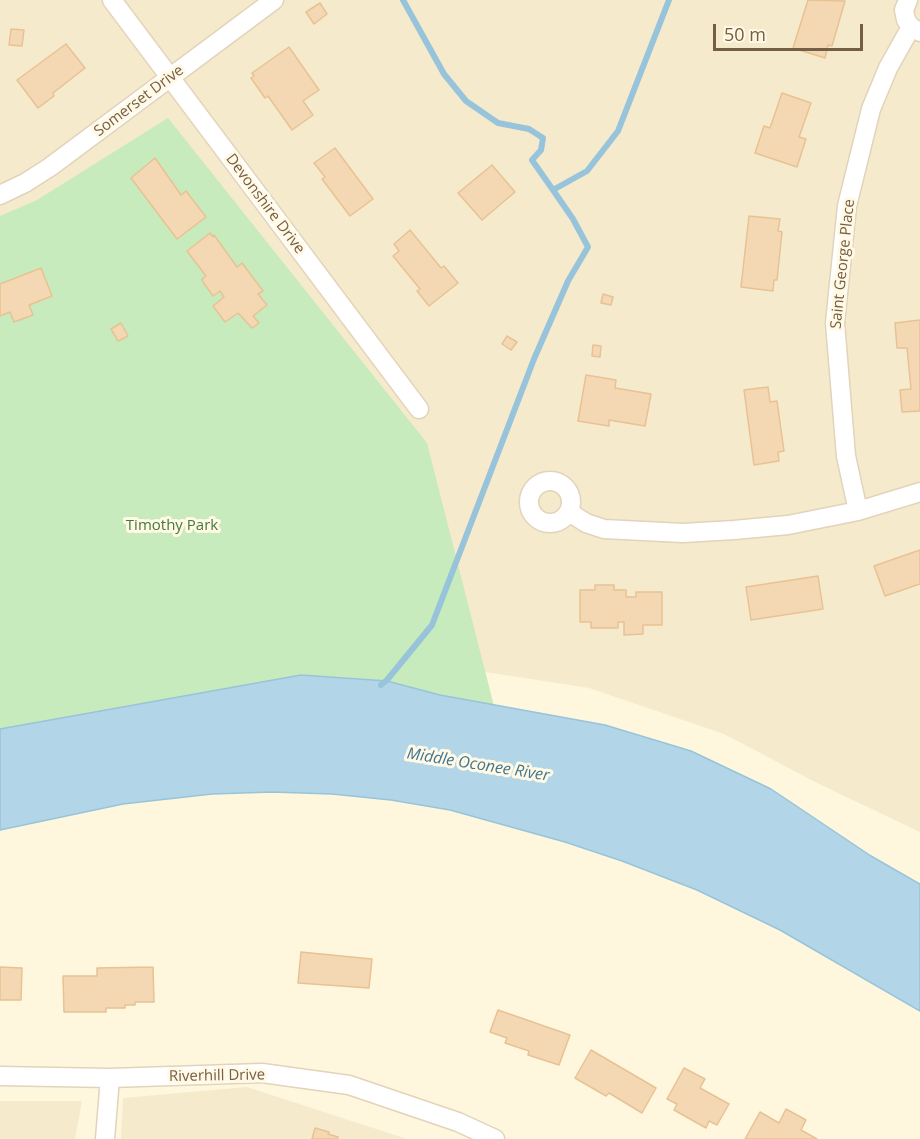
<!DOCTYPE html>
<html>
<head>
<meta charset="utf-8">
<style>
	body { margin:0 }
	#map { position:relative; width:920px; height:1139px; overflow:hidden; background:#fef7de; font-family:"Open Sans",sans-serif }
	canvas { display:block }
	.scale { position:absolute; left:713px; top:24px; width:150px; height:27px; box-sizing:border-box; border:3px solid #745e45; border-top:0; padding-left:8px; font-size:18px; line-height:21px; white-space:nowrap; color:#745e45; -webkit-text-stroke:4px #fff9e5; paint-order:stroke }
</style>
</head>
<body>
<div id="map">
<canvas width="920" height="1139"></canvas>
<div class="scale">50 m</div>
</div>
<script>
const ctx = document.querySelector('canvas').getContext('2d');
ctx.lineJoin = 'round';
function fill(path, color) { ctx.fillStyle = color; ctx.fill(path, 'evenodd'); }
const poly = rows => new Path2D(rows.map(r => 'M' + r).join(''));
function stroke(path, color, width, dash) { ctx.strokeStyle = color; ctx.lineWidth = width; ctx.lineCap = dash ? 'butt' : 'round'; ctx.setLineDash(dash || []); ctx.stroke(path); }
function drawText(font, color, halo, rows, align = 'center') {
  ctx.font = font + ' "Open Sans",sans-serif'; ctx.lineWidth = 6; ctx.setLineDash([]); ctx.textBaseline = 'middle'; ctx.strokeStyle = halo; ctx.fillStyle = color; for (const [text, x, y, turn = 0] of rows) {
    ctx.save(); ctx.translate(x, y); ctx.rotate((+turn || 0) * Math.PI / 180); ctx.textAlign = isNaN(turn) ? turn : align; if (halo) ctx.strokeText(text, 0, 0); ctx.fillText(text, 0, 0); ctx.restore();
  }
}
fill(poly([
	[0,0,920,0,920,832,819,784,724,734,589,688,459,668,0,407],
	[247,1087,407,1139,121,1139,123,1098],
	[0,1101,82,1101,75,1139,0,1139]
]), '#f5eacc');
fill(poly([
	[168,118,427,443,494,706,440,695,301,675,0,729,0,216,37,200]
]), '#c7ebbc');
const water = poly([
	[301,675,387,681,440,695,605,725,691,751,771,789,871,856,920,884,920,1011,780,930,697,890,622,861,565,842,450,810,391,800,332,794,272,792,212,794,123,804,0,830,0,729,301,675]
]);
fill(water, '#b2d6e7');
stroke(water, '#97c4da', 1.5);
stroke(poly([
	[403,0,444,74,466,101,498,123,529,129,543,138,541,150,532,160,553,190],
	[381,685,387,680,432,625,534,359,568,281,588,247,573,219,553,190,587,171,618,131,669,0]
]), '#97c4da', 6);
const building = poly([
	[808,0,845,1,832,46,828,45,825,58,793,48,808,0],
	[320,3,327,14,314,24,306,12,320,3],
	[11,29,24,30,22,46,9,45,11,29],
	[66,44,85,68,53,93,54,96,38,108,17,80,66,44],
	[289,47,319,90,303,101,313,115,292,130,268,96,265,98,251,78,254,76,252,73,289,47],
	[782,93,811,103,799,137,806,139,797,167,755,153,764,126,770,128,782,93],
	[335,148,373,199,350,216,322,179,325,177,314,163,335,148],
	[155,158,181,195,186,191,206,217,177,239,131,178,155,158],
	[492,165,515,192,482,220,458,193,492,165],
	[749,216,780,219,778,231,782,232,777,280,774,280,773,291,741,287,749,216],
	[410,230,441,268,444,266,458,283,429,306,417,291,420,289,393,256,399,251,394,244,410,230],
	[210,233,213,237,214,235,237,267,242,263,263,291,258,294,267,305,253,316,259,323,252,328,238,313,225,322,213,306,224,297,220,291,213,296,203,282,202,279,206,276,187,251,210,233],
	[41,268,52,296,29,305,33,315,14,322,10,312,0,316,0,284,41,268],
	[603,294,613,297,611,305,601,303,603,294],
	[920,320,920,411,902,412,900,390,911,389,907,348,897,348,895,323,920,320],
	[121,323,128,336,118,341,111,329,121,323],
	[507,336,517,342,511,350,502,344,507,336],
	[593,345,601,346,600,357,592,356,593,345],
	[586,375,616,380,615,388,651,394,645,426,609,420,609,426,578,421,586,375],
	[768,387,770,402,777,401,784,451,778,452,779,461,754,465,744,390,768,387],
	[920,550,920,584,885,596,874,566,920,550],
	[818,576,823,609,751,620,746,587,818,576],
	[595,585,614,585,614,590,626,590,626,597,636,597,636,592,662,592,662,625,643,625,643,634,624,635,624,622,618,622,618,628,591,628,591,622,580,622,580,590,595,590,595,585],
	[301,952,372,959,369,988,298,983,301,952],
	[0,967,22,968,21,1000,0,1000,0,967],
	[153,967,154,1002,135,1002,135,1005,125,1005,125,1008,106,1008,106,1012,64,1012,63,976,97,976,97,968,153,967],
	[498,1010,570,1035,559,1065,528,1055,529,1051,505,1043,507,1038,490,1032,498,1010],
	[591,1050,656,1088,642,1113,609,1093,606,1096,575,1078,591,1050],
	[684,1068,705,1079,700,1088,729,1104,717,1125,709,1121,706,1128,674,1110,677,1104,667,1099,684,1068],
	[786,1109,806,1120,801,1130,817,1139,745,1139,760,1112,779,1123,786,1109],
	[315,1128,329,1132,328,1134,338,1137,337,1139,312,1139,315,1128]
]);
fill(building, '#f4d8b4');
stroke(building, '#e8c293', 1.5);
const minor = poly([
	[112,0,419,409],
	[908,0,904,10,906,20,911,27,920,32],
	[0,195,25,183,50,167,274,0],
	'529 502a21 21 0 1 1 42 0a21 21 0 1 1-42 0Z',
	[858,511,846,456,835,323,847,206,871,109,888,68,911,27],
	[569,512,586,523,604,529,683,533,734,530,788,525,858,511,920,492],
	[0,1076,110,1078,262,1073,349,1085,458,1122,495,1139],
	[105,1139,110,1078]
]);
stroke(minor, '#e2d3ba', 21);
stroke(minor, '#fff', 18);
drawText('15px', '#745e45', '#fff9e5', [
	["Somerset Drive",139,101,-37],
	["Devonshire Drive",265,204,53],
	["Saint George Place",843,264,-84],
	["Riverhill Drive",217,1076,-1]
]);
drawText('15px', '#447b3c', '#fff9e5', [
	["Timothy Park",172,526]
]);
drawText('italic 16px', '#407691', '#fff9e5', [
	["Middle Oconee River",478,765,9]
]);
</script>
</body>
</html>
